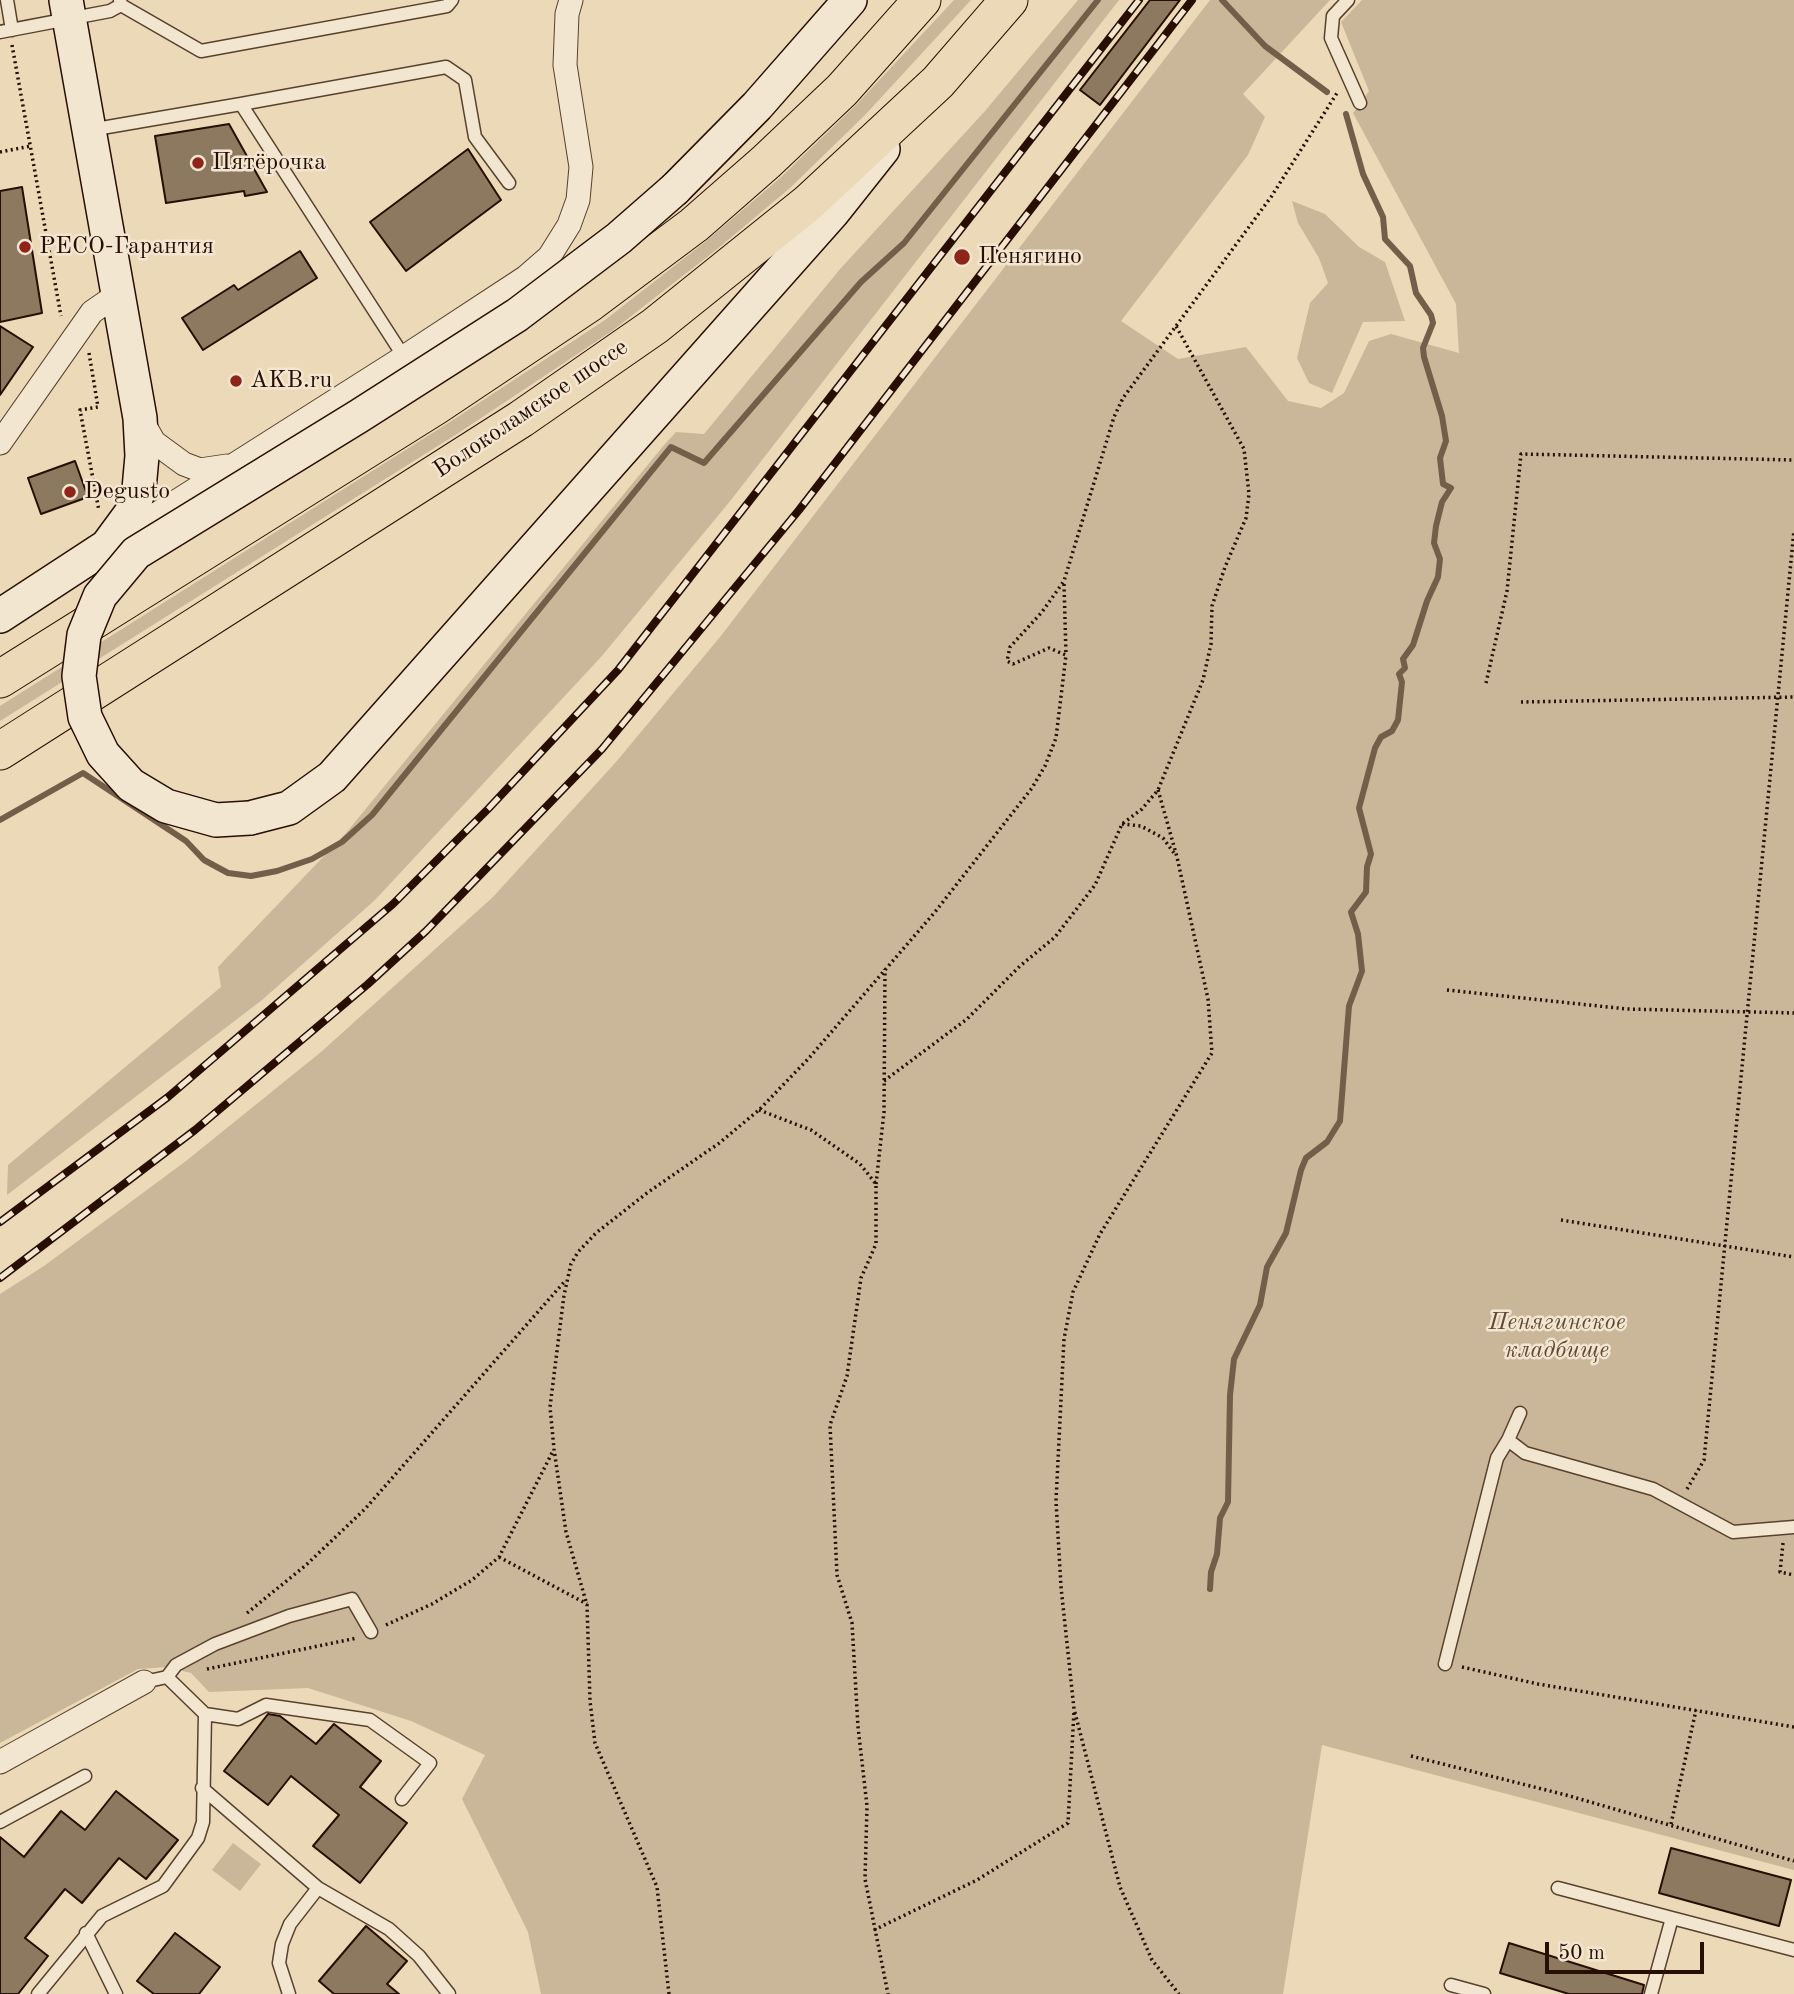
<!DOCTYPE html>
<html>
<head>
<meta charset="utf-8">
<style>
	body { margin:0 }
	#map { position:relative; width:1794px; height:1994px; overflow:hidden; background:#ebd9b8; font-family:"Old Standard TT",serif }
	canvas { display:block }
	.scale { position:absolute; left:1545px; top:1942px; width:159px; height:32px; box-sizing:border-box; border:4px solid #270e00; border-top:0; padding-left:9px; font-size:21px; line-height:24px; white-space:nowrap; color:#270e00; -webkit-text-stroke:5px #f2e6d1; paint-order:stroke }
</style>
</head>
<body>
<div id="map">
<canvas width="1794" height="1994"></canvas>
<div class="scale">50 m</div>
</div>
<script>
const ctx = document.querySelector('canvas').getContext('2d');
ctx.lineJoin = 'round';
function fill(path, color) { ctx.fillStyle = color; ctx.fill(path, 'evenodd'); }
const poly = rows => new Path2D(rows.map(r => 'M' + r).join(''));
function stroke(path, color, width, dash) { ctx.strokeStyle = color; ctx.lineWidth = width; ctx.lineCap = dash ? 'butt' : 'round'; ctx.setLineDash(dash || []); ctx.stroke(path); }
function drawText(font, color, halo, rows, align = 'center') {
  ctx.font = font + ' "Old Standard TT",serif'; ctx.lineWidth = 5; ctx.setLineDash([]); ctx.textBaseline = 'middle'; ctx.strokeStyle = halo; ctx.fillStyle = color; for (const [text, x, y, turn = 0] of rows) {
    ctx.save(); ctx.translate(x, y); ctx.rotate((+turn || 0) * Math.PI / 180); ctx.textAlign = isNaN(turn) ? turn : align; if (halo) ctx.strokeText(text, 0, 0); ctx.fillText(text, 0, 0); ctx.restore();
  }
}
fill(poly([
	[954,0,971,0,865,115,790,188,716,250,612,331,460,432,0,721,0,706,453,420,605,320,705,242,779,179,856,105],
	[1078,0,1119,0,731,500,601,657,375,900,262,1000,7,1195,8,1165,221,987,218,967,346,833,664,445,676,432,704,434,841,268,985,111],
	[1210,0,1330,0,1243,94,1265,117,1248,155,1121,321,1178,359,1246,347,1288,401,1321,408,1344,393,1369,341,1391,334,1459,353,1456,304,1353,113,1369,91,1341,22,1362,0,1794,0,1794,1870,1322,1745,1283,1994,541,1994,528,1932,462,1799,485,1755,411,1721,308,1688,209,1692,191,1673,167,1667,138,1669,0,1743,0,1294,44,1266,186,1161,321,1052,493,897,616,762,720,637],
	[1292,201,1325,214,1359,247,1385,262,1405,321,1363,322,1332,393,1309,383,1297,358,1310,303,1328,283,1319,258,1298,223],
	[233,1843,261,1864,240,1891,212,1870]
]), '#cab699');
stroke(poly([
	[1222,0,1265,46,1327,92],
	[0,820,83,773,186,841,204,860,228,873,251,876,277,871,312,859,342,842,372,815,671,447,704,463,861,282,904,243,1098,0],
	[1210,1589,1211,1572,1217,1554,1220,1518,1228,1502,1230,1395,1234,1359,1260,1305,1267,1267,1286,1233,1301,1170,1306,1158,1327,1142,1340,1121,1349,1006,1362,971,1358,934,1351,912,1366,892,1367,867,1371,854,1359,808,1375,748,1381,737,1392,731,1398,720,1402,682,1399,674,1405,668,1403,659,1413,645,1427,601,1438,577,1440,559,1434,543,1436,526,1442,502,1451,488,1443,484,1440,458,1446,441,1442,416,1424,357,1423,348,1433,323,1431,315,1416,293,1410,266,1385,239,1383,217,1363,174,1346,114]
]), '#745e49', 6);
const building = poly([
	[1150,0,1180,0,1100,105,1080,90,1150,0],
	[229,124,267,192,245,196,244,191,166,203,155,136,229,124],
	[468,149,501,200,406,271,370,222,468,149],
	[22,187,42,313,0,322,0,191,22,187],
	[300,251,317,278,203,350,182,318,234,285,238,290,300,251],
	[0,326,33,347,0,395,0,326],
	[75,461,88,497,41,514,28,478,75,461],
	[268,1714,280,1716,316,1744,334,1724,381,1761,360,1787,407,1823,360,1883,313,1846,339,1815,291,1776,268,1805,224,1771,268,1714],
	[116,1791,178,1840,146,1879,119,1858,82,1903,65,1889,25,1938,48,1956,18,1994,0,1994,0,1837,24,1857,61,1811,85,1830,116,1791],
	[1671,1848,1791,1880,1779,1926,1659,1893,1671,1848],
	[366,1926,407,1961,387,1984,399,1994,334,1994,319,1981,366,1926],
	[175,1933,220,1967,199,1994,154,1994,137,1981,175,1933],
	[1509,1943,1644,1985,1642,1994,1569,1994,1500,1973,1509,1943]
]);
fill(building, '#8d7860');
stroke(building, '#270e00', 2);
const lane = poly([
	[7,0,12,30],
	[120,0,121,5,201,51,447,6,452,0],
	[1348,0,1333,16,1331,38,1360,103],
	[0,32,110,11,121,5],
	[241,104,446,67,465,80,475,137,509,183],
	[90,130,241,104,404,357],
	[1520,1413,1508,1440,1525,1453,1653,1489,1733,1532,1794,1527],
	[1445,1664,1497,1458,1508,1440],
	[167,1677,176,1665,215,1644,289,1616,352,1599,371,1632],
	[205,1714,238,1719,266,1705,370,1720,430,1763,402,1799],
	[202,1788,318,1888,389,1929,419,1956,449,1994],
	[0,1822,85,1776],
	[1558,1888,1672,1918],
	[86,1933,116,1994],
	[1451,1985,1484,1994],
	[38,1994,102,1916,163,1886,198,1838,203,1822,205,1714,167,1677,144,1682],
	[289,1994,279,1963,282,1944,290,1924,318,1888],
	[1651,1994,1672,1918,1794,1950]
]);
const street = poly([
	[142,421,154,442,184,464,200,470,227,466],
	[0,443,92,312,118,294],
	[122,536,404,357,526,277,549,257,569,225,578,200,581,167,565,65,567,14,571,0],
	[0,1762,144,1682]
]);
const secondary = poly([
	[675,189,757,106,850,0],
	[0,616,107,546,132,512,139,489,142,456,140,418,66,0],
	[250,818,289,808,332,777,833,212,883,149]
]);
const primary = poly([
	[0,679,434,407,591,302,694,225,766,162,842,90,922,0],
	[0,751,521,419,655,326,808,203,938,82,1009,0]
]);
stroke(lane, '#58412e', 15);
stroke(street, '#58412e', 25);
stroke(secondary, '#270e00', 36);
stroke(primary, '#270e00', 39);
stroke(poly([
	[12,45,61,316],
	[0,152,31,146],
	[89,353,98,407,80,410,99,511],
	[1064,584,1066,655],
	[1486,683,1507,591,1521,454,1794,460],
	[1521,702,1794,697],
	[1158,790,1177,857,1208,999,1212,1053,1100,1234,1073,1292,1064,1339,1056,1501,1061,1587,1074,1709,1120,1887,1152,1960,1179,1994],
	[1122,824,1141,826,1163,838,1174,853],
	[1447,990,1627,1009,1794,1013],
	[884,1081,967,1019,1020,966,1055,937,1095,885,1122,824,1142,809,1158,790,1203,680,1211,644,1212,606,1225,567,1246,518,1249,494,1244,449,1176,326],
	[759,1110,811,1130,860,1164,876,1184,876,1244,861,1278,847,1376,830,1425,837,1575,852,1623,858,1727,867,1806,865,1879,888,1994],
	[876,1184,884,1112,885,969],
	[1561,1220,1794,1257],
	[1687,1489,1704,1460,1794,530],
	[1783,1543,1780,1572,1794,1575],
	[499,1557,587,1604],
	[247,1613,305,1566,365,1509,565,1281],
	[386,1625,432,1604,472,1580,499,1557,553,1451],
	[1462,1667,1538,1684,1794,1727],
	[207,1669,357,1638],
	[1411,1756,1566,1795,1794,1861],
	[1671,1824,1696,1710],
	[874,1930,977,1880,1068,1823,1074,1711],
	[669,1994,657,1887,595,1743,590,1701,587,1605,566,1532,554,1449,550,1407,564,1295,571,1264,578,1252,596,1233,647,1193,718,1144,759,1110,809,1058,935,912,1032,788,1045,766,1056,738,1066,655,1049,648,1013,664,1007,661,1010,647,1042,612,1064,581,1114,417,1123,398,1271,197,1337,93]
]), '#270e00', 3.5, [2, 3.5]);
stroke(lane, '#f2e6d1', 12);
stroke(street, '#f2e6d1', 23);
stroke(secondary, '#f2e6d1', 33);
stroke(primary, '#ebd9b8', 37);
const rail = poly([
	[0,1222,168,1097,393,904,489,808,618,670,1139,0],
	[0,1278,195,1130,368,984,426,931,602,749,799,510,1192,0]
]);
stroke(rail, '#270e00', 8);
stroke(rail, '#f2e6d1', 5, [16]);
const secondaryBridge = poly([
	[250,818,216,820,166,806,131,785,103,754,85,717,79,676,84,635,100,596,136,553,359,416,517,315,619,238,675,189]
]);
stroke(secondaryBridge, '#270e00', 36, []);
stroke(secondaryBridge, '#f2e6d1', 33);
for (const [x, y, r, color] of [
	[198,163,7,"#8f2418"],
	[25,247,7,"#8f2418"],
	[962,257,9,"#8f2418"],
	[236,381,7,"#8f2418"],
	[70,492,7,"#8f2418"]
]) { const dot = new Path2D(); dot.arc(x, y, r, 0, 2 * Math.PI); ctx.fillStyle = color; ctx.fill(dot); stroke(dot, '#f2e6d1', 2.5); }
drawText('24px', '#270e00', '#f2e6d1', [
	["Пятёрочка",212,163],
	["РЕСО-Гарантия",39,247],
	["Пенягино",978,257],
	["AKB.ru",250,381],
	["Degusto",84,492]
], 'left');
drawText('24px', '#270e00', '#f2e6d1', [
	["Волоколамское шоссе",531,409,-34]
]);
drawText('italic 24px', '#604936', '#f2e6d1', [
	["Пенягинское",1557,1323],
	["кладбище",1557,1351]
]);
</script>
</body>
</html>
